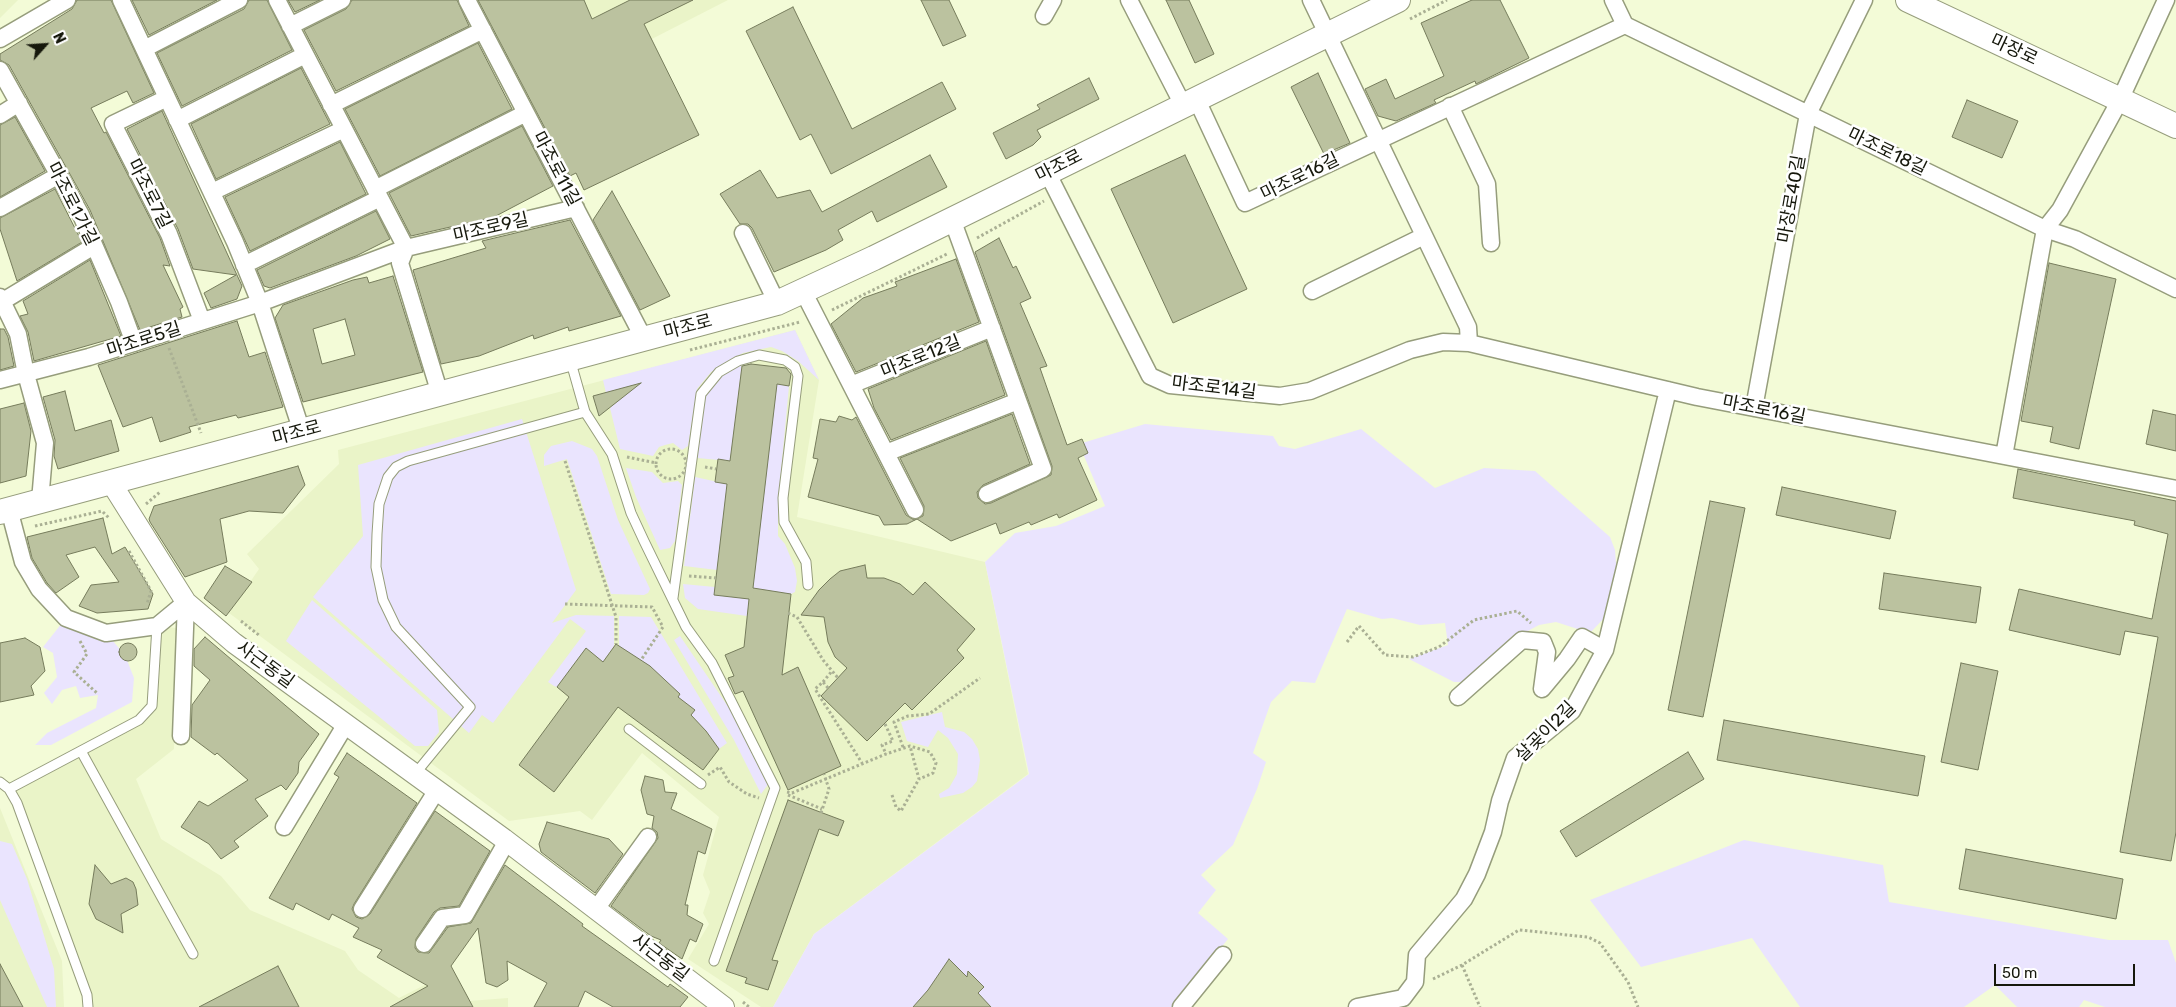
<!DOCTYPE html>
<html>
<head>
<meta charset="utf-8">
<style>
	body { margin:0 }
	#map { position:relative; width:2176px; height:1007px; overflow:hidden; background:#f3fbd7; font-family:Rubik,sans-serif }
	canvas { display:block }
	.north { position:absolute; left:20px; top:20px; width:50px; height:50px; -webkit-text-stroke:4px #fff; paint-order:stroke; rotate:64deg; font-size:14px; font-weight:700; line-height:20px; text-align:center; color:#16180c }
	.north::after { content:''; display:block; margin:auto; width:18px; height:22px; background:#16180c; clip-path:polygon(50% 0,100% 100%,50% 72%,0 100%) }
	.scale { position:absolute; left:1994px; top:964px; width:141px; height:22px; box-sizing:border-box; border:2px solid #16180c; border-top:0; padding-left:6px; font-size:15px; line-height:18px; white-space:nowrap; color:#16180c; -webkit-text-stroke:4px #fff; paint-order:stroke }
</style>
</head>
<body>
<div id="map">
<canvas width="2176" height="1007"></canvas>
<div class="north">N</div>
<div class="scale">50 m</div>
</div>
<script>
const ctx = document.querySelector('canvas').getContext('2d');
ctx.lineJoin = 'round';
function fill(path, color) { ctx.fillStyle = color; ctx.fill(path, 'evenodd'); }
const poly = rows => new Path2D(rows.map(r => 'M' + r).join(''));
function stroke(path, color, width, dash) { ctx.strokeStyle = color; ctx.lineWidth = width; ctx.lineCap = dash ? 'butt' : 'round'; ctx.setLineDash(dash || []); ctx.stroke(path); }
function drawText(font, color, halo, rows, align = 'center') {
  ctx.font = font + ' Rubik,"Noto Sans KR",sans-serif'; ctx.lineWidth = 5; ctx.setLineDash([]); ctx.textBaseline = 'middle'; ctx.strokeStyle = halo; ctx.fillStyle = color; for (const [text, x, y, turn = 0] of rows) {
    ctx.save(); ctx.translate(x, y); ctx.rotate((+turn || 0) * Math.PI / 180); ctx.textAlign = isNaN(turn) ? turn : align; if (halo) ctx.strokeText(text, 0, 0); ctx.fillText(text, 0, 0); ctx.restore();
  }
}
fill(poly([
	[0,0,18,0,0,18],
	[520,0,728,0,562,85],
	[795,330,819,380,797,517,985,562,1028,774,814,934,773,1007,761,1007,688,959,709,924,703,913,710,892,703,875,719,817,642,753,592,820,580,811,509,821,229,613,259,569,247,554,339,464,338,450],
	[157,626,177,628,174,749,136,779,161,839,221,876,250,910,345,951,358,970,399,998,452,971,469,1001,508,998,508,1007,88,1007,9,789,139,720,152,706],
	[0,808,62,961,64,1007,0,1007]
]), '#eaf4c8');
fill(poly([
	[795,330,819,380,798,361,782,351,771,347,743,353,711,372,697,389,688,446,682,450,673,443,665,445,659,447,653,456,620,449,610,408,618,401,606,393,603,380],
	[742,363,730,461,697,458,705,396,709,388,714,380],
	[777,384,789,386,778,504,778,536,785,544,795,568,797,581,795,592,791,594,753,588],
	[522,419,576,590,552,623,576,615,614,616,614,646,603,662,586,648,557,687,554,686,548,682,586,631,570,619,493,723,482,715,469,733,313,597,363,536,358,465],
	[1145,424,1273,436,1279,446,1295,449,1361,429,1435,488,1484,468,1535,471,1610,537,1615,550,1617,577,1607,615,1590,633,1556,622,1539,625,1509,641,1469,682,1454,682,1409,659,1448,645,1445,623,1420,625,1392,618,1382,619,1347,609,1315,683,1292,681,1271,702,1253,753,1266,762,1257,789,1233,845,1201,875,1216,890,1198,913,1228,939,1173,1007,773,1007,814,934,1029,774,985,562,1015,533,1056,526,1105,506,1079,444],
	[572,441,592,449,597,456,618,520,650,589,648,593,644,595,611,594,567,459,544,466,544,455,551,446],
	[626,468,652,472,663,483,678,481,682,485,675,541,670,548,660,550,636,497],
	[695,477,727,484,717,570,684,566],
	[683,584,715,587,715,595,749,599,747,616,698,609,685,598],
	[312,600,437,710,439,732,428,746,415,746,286,641],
	[619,616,651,617,727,743,719,749,706,731,691,715,694,710,678,697,680,694,619,646],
	[66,618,106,633,125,655,134,678,132,702,51,745,35,745,47,733,96,708,98,695,80,698,76,686,62,690,52,704,44,693,57,677,53,653,43,647],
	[680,636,731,711,769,783,761,794,734,740,674,640],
	[942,712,945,727,964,732,972,739,978,749,980,760,977,781,972,787,963,793,940,798,939,794,949,788,957,774,958,754,948,738,938,730,928,747,907,741,901,722],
	[1744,840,1883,865,1889,902,2109,940,2168,940,2176,963,2176,1007,2105,1007,2084,1000,2079,1007,2017,1007,1995,985,1964,1007,1800,1007,1752,938,1641,967,1590,900],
	[0,841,12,844,27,879,54,969,56,1007,47,1007,0,900]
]), '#eae4fe');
const building = poly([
	[77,0,111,0,154,93,133,103,127,91,91,108,104,133,106,132,160,238,170,266,163,265,183,307,180,309,182,317,140,330,90,210,9,65,0,60,0,54,72,9,77,0],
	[132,0,217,0,149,35,132,0],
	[249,0,267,0,292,50,182,106,157,53,244,9,249,0],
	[288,0,320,0,295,12,288,0],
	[352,0,457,0,469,26,336,91,304,30,346,9,352,0],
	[478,0,584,0,592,19,630,0,693,0,644,24,699,135,584,190,576,173,570,176,478,0],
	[921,0,949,0,966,36,943,46,921,0],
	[1166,0,1189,0,1214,54,1195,63,1166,0],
	[1472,0,1500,0,1529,58,1476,84,1475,81,1434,100,1436,103,1396,121,1378,116,1365,89,1386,79,1395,99,1444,76,1421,23,1472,0],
	[793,7,852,129,942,82,956,109,831,174,811,134,800,140,746,31,793,7],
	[478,43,512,109,380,176,345,109,478,43],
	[301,68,330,124,216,179,191,124,301,68],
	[1318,73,1350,143,1324,154,1291,87,1318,73],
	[1089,78,1099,99,1037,130,1041,137,1033,145,1006,159,993,133,1040,109,1037,105,1089,78],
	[1967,100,2018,121,2002,158,1952,137,1967,100],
	[162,111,242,286,237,299,211,308,204,293,236,275,193,269,178,229,127,129,162,111],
	[15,117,45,171,0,197,0,125,15,117],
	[522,126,553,186,494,217,411,236,389,193,522,126],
	[340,142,366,194,250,251,225,197,340,142],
	[930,155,947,187,877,222,872,211,838,230,843,240,826,250,774,272,752,228,748,224,740,224,720,194,760,170,777,198,810,190,822,212,930,155],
	[1185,155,1247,289,1173,323,1111,189,1185,155],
	[55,189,82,242,17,281,0,229,0,218,55,189],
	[612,191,670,296,640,310,593,220,612,191],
	[376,211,390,239,356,256,270,288,264,286,257,270,376,211],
	[570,220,621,316,569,331,568,327,534,339,533,335,479,356,441,364,413,270,486,248,482,241,570,220],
	[999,238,1013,268,1016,266,1031,298,1020,303,1047,366,1040,368,1067,445,1082,439,1088,453,1078,458,1097,500,1059,518,1057,514,1031,525,1029,522,1000,534,996,523,951,541,917,519,907,524,884,525,879,516,808,497,818,459,813,458,820,419,836,422,839,416,852,420,856,417,906,515,914,520,923,516,924,506,900,458,1012,414,1030,464,983,485,977,492,978,498,985,504,991,503,1051,475,1052,466,975,252,999,238],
	[956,259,979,322,856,372,831,324,863,298,897,286,895,282,956,259],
	[90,260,121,336,34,361,28,332,20,316,28,314,23,301,90,260],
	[2049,263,2116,279,2079,449,2050,442,2053,427,2021,421,2049,263],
	[393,276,423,372,303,402,275,318,283,305,353,280,367,277,369,283,393,276],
	[345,319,355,355,322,364,313,329,345,319],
	[237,321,249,357,265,352,283,407,238,418,236,415,189,427,191,432,160,442,152,417,123,427,98,365,237,321],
	[0,329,4,329,8,337,14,366,0,370,0,329],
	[986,341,1005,395,891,440,874,408,868,389,986,341],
	[751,364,786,368,791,374,789,386,777,384,753,588,791,594,782,675,798,667,841,766,788,790,743,691,735,694,728,678,734,676,725,655,744,647,749,599,714,595,727,484,715,482,718,459,730,461,742,366,751,364],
	[641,383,599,416,593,396,641,383],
	[65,391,75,431,111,420,119,451,58,469,54,456,55,440,43,397,65,391],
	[24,403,31,431,26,476,0,483,0,409,24,403],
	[2153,410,2176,415,2176,451,2146,444,2153,410],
	[298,466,305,485,283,513,249,511,220,519,227,562,185,577,150,522,149,519,154,506,298,466],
	[2018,469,2176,501,2176,832,2171,861,2120,852,2158,637,2125,631,2120,655,2009,630,2019,589,2152,619,2168,534,2134,525,2135,521,2013,498,2018,469],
	[1782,487,1896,511,1890,539,1776,515,1782,487],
	[1710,501,1745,508,1703,717,1668,710,1710,501],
	[103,518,112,554,125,547,153,594,148,609,97,613,79,606,91,585,119,582,95,547,66,555,79,577,56,593,47,583,32,558,27,537,103,518],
	[865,565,867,578,884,578,900,584,913,595,925,582,975,629,957,650,964,658,912,710,905,703,867,741,821,696,847,668,835,657,828,642,824,617,801,615,819,590,830,579,840,571,865,565],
	[225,566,252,582,226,616,204,598,225,566],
	[1884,573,1981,587,1976,623,1879,609,1884,573],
	[205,637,319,734,299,762,298,773,286,790,281,785,255,799,268,816,234,841,239,847,221,859,209,844,181,827,199,801,208,806,248,780,217,753,215,755,191,737,192,705,210,680,194,666,194,649,205,637],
	[25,638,40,647,45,671,31,686,34,695,0,702,0,643,25,638],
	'119 652a9 9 0 1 1 18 0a9 9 0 1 1-18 0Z',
	[616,644,650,666,680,694,678,697,695,710,691,715,706,731,719,749,703,770,618,707,554,792,519,765,569,697,557,687,586,648,603,662,616,644],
	[1961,663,1998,671,1978,770,1941,762,1961,663],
	[1724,720,1925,756,1918,796,1717,760,1724,720],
	[1688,752,1704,779,1576,857,1560,831,1688,752],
	[347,753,417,803,354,904,352,909,356,917,362,919,370,914,435,811,490,851,459,906,440,908,434,912,416,939,415,948,418,952,429,953,448,927,471,923,505,865,583,924,582,926,668,987,670,984,688,997,680,1007,613,1007,585,991,578,1007,534,1007,547,983,507,961,508,980,497,987,486,983,478,928,451,966,473,1007,390,1007,428,986,377,957,382,950,353,937,359,928,332,914,329,920,296,903,293,910,269,898,339,777,334,774,347,753],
	[645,776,663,780,665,792,677,793,671,809,712,829,705,854,698,851,685,905,688,905,687,915,703,924,696,942,690,939,682,959,659,943,661,940,651,936,611,906,658,838,657,832,652,828,654,816,647,814,641,790,645,776],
	[788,800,844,821,838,836,819,829,772,960,778,961,768,990,745,983,747,978,726,971,788,800],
	[547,822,609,839,623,854,595,893,541,852,539,844,547,822],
	[1966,849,2123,879,2116,919,1959,889,1966,849],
	[95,865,111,884,126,878,133,882,136,889,138,905,121,914,123,933,96,919,89,904,95,865],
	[949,959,967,977,968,971,984,987,978,993,991,1007,913,1007,928,990,949,959],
	[0,964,23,1007,0,1007,0,964],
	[278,966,299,1007,199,1007,278,966]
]);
fill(building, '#bbc29f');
stroke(building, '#767c5c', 1);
const service = poly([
	[570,359,585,412,612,454,631,513,644,541,686,627,712,663,775,788,714,961],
	[673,598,701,394,719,372,738,361,759,355,785,360,795,367,798,376,783,498,784,522,806,562,808,585],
	[629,729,701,784],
	[81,751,193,954],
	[415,774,470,707,396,627,383,600,376,567,377,534,379,504,388,477,396,467,408,461,585,412],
	[0,782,9,789,17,803,87,995,88,1007],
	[9,789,139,720,152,706,157,626]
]);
const minor = poly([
	[121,0,235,242,260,303,302,432],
	[277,0,406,248,400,263,440,394],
	[467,0,644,339],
	[1129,0,1183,105],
	[1311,0,1468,327,1469,343],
	[1613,0,1625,25,2045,229,2075,239,2176,289],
	[1044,16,1053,0],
	[290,26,342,0],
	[0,39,67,0],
	[144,49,239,0],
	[0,70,81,215,119,302,134,343],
	[167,98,113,124,169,234,202,321],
	[1196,98,1245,203,1625,25],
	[331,105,483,30],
	[1450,106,1487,184,1491,243],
	[0,115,19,103],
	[177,120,305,55],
	[1047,172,1150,376,1170,385,1280,396,1310,391,1410,350,1443,342,1469,343,1697,397,2176,489],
	[375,189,526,113],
	[212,192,344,129],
	[0,208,59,175],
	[952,219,1043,469,987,494],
	[743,233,777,303],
	[244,265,380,198],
	[803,291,915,510],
	[1312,291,1424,236],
	[0,297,18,334,26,374,45,443,40,501],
	[3,301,94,246],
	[0,380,89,357,260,303,406,248,576,208],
	[851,385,992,328],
	[1754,408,1808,114,1864,0],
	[886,453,1018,401],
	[2004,456,2045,229,2060,210,2120,100,2166,0],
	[9,509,23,562,39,589,66,618,106,633,157,626,186,602],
	[1458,697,1522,640,1543,642,1547,652,1542,689,1567,659,1582,637,1605,650],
	[181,736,186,602],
	[284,827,346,724],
	[362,909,437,790],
	[596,909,648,837],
	[424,944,442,918,465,915,507,841],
	[1181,1007,1223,955],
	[1357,1007,1403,998,1415,982,1417,955,1464,899,1477,874,1493,832,1500,801,1515,758,1572,711,1605,650,1668,390]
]);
const tertiary = poly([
	[110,481,186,602,213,625,234,643,504,839,724,1007]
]);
const secondary = poly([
	[1908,0,2176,126],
	[0,512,777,303,874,258,1398,0]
]);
stroke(service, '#969d7c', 11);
stroke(minor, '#969d7c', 19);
stroke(tertiary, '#969d7c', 22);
stroke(secondary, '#969d7c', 26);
stroke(poly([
	[1410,19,1447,0],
	[977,238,1044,201],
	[832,310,947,254],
	[169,348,201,433],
	[690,350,800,322],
	'656 464a15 15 0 1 1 30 0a15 15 0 1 1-30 0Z',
	[627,457,656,463],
	[565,461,616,617,616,644],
	[705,467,716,469],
	[146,504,160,492],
	[35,526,102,511,109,518],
	[129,551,151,591,147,604],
	[689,576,716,578],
	[565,604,652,607,663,627,641,660],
	[788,613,797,617,823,660,838,678],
	[241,621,260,636],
	[80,641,87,654,74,672,98,694],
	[1347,642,1359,626,1385,655,1413,657,1439,647,1474,620,1517,611,1531,623],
	[823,682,832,671],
	[828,688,823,682,815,689,862,763],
	[885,724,893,741,882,745,886,754],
	[903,747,894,722,908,716,929,714,980,678],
	[708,775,720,767,729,782,747,794,759,798],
	[787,792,792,793,886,754,910,746,930,752,936,763,933,773,919,779],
	[788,795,822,809],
	[892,795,896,807,901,811,919,779,910,746],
	[821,813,829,789,824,774],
	[1462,965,1480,1007],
	[1433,979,1462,965,1519,930,1588,937,1600,943,1628,982,1638,1007],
	[743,1002,749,1007]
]), '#aab094', 3, [2.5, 2.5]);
stroke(service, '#fff', 9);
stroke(minor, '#fff', 16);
stroke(tertiary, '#fff', 20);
stroke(secondary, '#fff', 24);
drawText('18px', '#16180c', '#fff', [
	["마장로",2014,50,25],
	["마조로18길",1887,152,26],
	["마조로",1059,166,-27],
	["마조로11길",556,169,62],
	["마조로16길",1300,177,-26],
	["마조로7길",149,194,63],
	["마장로40길",1792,199,-80],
	["마조로1가길",72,204,63],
	["마조로9길",491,228,-13],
	["마조로",688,327,-15],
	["마조로5길",144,340,-18],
	["마조로12길",921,357,-22],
	["마조로14길",1214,388,7],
	["마조로16길",1764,410,11],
	["마조로",297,433,-15],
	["사근동길",265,665,36],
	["살곶이2길",1546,732,-45],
	["사근동길",660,958,37]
]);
</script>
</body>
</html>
